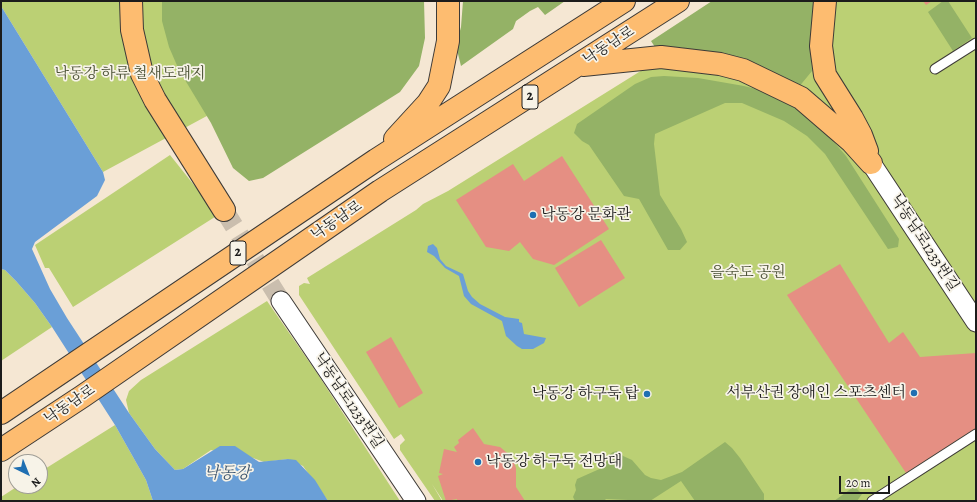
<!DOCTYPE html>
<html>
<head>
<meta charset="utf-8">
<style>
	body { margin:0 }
	#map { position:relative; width:977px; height:502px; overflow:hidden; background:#f5e7d3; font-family:Alegreya,serif }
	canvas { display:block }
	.frame { position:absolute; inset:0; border:2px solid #1c1c1c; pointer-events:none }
	.north { position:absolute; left:8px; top:454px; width:40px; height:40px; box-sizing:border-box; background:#f7f3e8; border:1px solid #9f9d96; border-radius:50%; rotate:137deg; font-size:11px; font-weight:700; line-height:16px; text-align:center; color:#1c1c1c }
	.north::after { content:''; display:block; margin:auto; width:14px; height:18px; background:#1f6fb2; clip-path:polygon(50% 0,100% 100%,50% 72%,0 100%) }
	.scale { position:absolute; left:839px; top:476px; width:51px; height:18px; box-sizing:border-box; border:2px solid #1c1c1c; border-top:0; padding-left:5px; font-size:12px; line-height:14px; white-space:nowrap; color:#1c1c1c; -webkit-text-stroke:3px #f7f3e8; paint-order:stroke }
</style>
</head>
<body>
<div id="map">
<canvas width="977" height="502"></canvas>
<div class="frame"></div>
<div class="north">N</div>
<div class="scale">20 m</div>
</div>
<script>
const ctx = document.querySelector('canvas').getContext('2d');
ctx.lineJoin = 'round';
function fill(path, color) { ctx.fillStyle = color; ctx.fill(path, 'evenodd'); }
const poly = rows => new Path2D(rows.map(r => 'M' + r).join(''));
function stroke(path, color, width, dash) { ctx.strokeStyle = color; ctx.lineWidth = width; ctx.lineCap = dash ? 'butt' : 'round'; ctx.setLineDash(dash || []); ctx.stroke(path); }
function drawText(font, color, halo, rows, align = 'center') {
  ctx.font = font + ' Alegreya,"Noto Serif KR",serif'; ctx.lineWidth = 3.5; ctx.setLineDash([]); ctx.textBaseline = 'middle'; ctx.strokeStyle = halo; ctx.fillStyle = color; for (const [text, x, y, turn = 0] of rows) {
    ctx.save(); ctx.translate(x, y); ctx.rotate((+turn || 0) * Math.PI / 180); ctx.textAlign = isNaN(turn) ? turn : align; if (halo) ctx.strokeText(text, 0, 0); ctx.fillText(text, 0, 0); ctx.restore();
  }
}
fill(poly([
	[1,1,420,1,103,172,1,6],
	[753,1,976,1,976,501,443,501,432,484,442,501,435,501,400,450,400,445,405,440,401,434,394,439,299,295,299,286,304,283,310,284,307,278,416,210,423,204,448,191],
	[170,155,218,215,73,307,49,268,45,268,35,245],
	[1,269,5,270,16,281,35,303,52,327,1,361],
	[267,301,317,373,400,501,328,501,303,466,288,459,264,462,253,458,211,450,183,469,175,470,155,449,129,413,126,400,129,391,141,380],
	[115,425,146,480,153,501,1,501,1,497,18,486,40,486,40,472]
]), '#bbd074');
fill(poly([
	[162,1,424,1,425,38,419,66,400,92,263,178,249,181,233,168,211,123,179,70,169,47,162,21],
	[463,1,565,1,545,15,538,7,530,11,516,21,513,29,461,66,456,46,461,27],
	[712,1,814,1,810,44,812,71,798,88,704,52,679,47,655,47,651,41],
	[943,1,948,1,972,38,953,51,928,12],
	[664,76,698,78,744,86,756,89,794,107,821,127,846,156,899,239,898,247,888,249,825,154,807,136,784,121,742,103,725,103,655,134,654,144,660,195,681,229,687,242,680,250,668,250,639,199,624,196,589,145,582,141,574,133,577,124,635,84,651,77],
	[725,442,732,448,740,458,764,494,764,501,695,501,681,481,650,501,606,499,604,501,575,501,573,497,576,490,575,485,577,479,604,467,609,455,613,452,619,451,623,456,632,460,645,475,651,478,661,480,682,472],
	[852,488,856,488,862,494,857,501,834,501]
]), '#94b266');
fill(poly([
	[1,6,103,172,105,180,97,196,35,242,32,249,50,289,67,318,129,413,155,449,175,470,183,469,220,446,235,446,259,462,288,459,296,460,315,480,328,501,153,501,146,480,115,425,52,327,35,303,16,281,5,270,1,269],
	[433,244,437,248,440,259,446,266,463,274,468,291,472,297,480,304,505,317,519,319,519,322,522,323,524,334,546,338,544,343,533,349,522,349,517,346,506,336,502,321,471,304,464,296,459,276,445,268,434,256,427,252,428,246]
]), '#6a9fd7');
fill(poly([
	[923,1,932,1,926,5],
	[562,156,609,229,554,265,533,259,520,242,509,251,486,247,456,200,513,164,524,181],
	[601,240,625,278,579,307,555,268],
	[840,264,889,343,903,332,920,357,976,353,976,428,906,473,787,295],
	[391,337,423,393,399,408,366,352],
	[473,428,484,444,500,447,512,457,516,468,516,487,525,501,457,501,457,499,446,501,438,476,443,474,439,473,444,449,457,452,454,447,459,443,458,440]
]), '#e58f83');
stroke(poly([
	[224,210,281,301]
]), '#cabeae', 19, [19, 10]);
const lane = poly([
	[935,69,976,43],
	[872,501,976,434]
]);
const street = poly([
	[871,163,976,322],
	[281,301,416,501]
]);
const primary = poly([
	[131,1,132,30,142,74,155,100,224,210],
	[825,1,821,46,825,75,852,118,861,135,867,151],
	[583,65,661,57,720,64,743,70,801,98,852,142,871,163],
	[395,139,428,103,439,86,448,41,448,1],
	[1,413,376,160,624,1],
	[1,450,83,396,380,191,678,1]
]);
stroke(lane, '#3d3a37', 11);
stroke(street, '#3d3a37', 21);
stroke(primary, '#3d3a37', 24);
stroke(lane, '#fff', 9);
stroke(street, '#fff', 19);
stroke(primary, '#fdbc70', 22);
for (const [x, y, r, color] of [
	[533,215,4,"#1f6fb2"],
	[914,393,4,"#1f6fb2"],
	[647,394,4,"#1f6fb2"],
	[478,462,4,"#1f6fb2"]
]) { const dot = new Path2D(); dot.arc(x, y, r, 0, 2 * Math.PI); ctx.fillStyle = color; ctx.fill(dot); stroke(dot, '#f7f3e8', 1.5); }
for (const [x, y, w] of [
	[530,97,16],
	[238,253,16]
]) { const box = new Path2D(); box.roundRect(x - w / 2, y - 12, w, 24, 3); ctx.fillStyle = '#f7f3e8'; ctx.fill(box); stroke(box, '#1c1c1c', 1); }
drawText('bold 14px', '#1c1c1c', null, [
	["2",530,97],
	["2",238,253]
]);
drawText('15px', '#1c1c1c', '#f7f3e8', [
	["낙동남로",609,46,-33],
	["낙동남로",337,221,-34],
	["낙동남로1233번길",924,243,57],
	["낙동남로1233번길",348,401,56],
	["낙동남로",70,405,-34]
]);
drawText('15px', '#4c5236', '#f7f3e8', [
	["낙동강 하류 철새도래지",130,74],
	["을숙도 공원",748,273]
]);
drawText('15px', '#1c1c1c', '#f7f3e8', [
	["낙동강 문화관",541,215],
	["서부산권 장애인 스포츠센터",906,393,"right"],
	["낙동강 하구둑 탑",639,394,"right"],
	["낙동강 하구둑 전망대",486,462]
], 'left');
drawText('italic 16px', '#3f5770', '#f7f3e8', [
	["낙동강",227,474]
]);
</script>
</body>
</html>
